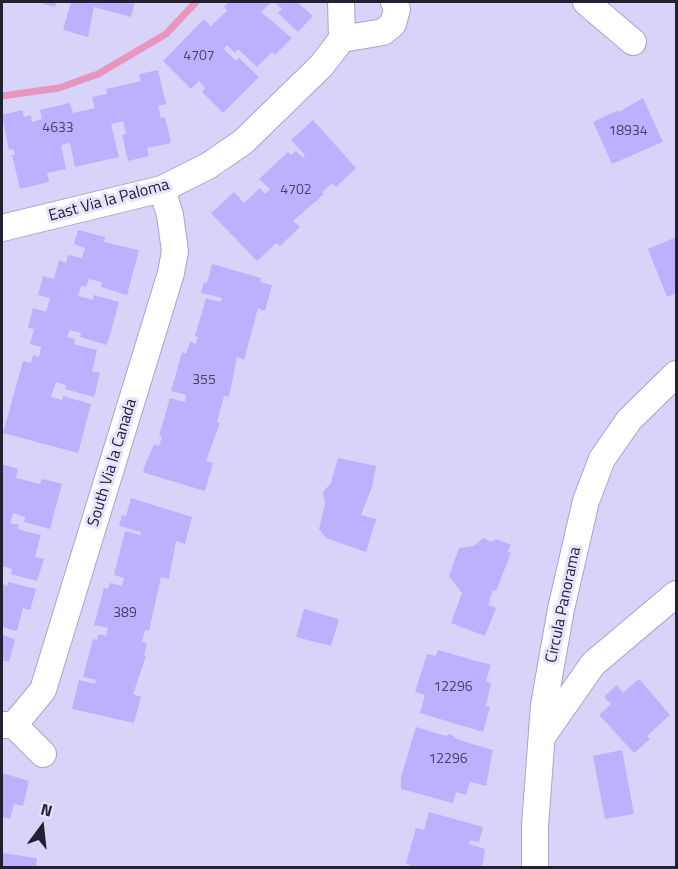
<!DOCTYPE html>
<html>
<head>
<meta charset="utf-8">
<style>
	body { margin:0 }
	#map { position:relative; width:678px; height:869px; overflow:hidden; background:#d8d4f9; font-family:"Titillium Web",sans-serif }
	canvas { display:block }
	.frame { position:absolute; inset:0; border:3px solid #222031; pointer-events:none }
	.north { position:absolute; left:12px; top:797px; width:60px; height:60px; -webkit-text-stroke:4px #e5e3fe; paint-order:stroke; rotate:15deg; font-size:16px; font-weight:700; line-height:24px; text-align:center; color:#222031 }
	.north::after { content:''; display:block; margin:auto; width:21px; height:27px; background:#222031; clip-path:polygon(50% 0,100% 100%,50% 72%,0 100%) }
</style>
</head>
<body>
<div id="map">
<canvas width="678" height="869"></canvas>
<div class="frame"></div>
<div class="north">N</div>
</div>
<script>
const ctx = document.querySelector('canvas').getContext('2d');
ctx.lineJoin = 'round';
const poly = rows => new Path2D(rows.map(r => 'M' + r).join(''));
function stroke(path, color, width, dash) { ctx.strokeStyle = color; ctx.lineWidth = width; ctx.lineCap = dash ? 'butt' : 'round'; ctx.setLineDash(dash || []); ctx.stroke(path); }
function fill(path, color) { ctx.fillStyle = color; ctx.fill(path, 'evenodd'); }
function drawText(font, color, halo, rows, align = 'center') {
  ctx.font = font + ' "Titillium Web",sans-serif'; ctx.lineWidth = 6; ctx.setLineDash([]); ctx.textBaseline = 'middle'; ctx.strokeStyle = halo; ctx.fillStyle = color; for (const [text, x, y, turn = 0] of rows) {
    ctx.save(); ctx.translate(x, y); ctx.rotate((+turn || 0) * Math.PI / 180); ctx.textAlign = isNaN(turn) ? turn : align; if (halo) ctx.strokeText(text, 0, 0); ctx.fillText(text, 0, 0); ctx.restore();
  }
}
stroke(poly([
	[2,96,59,88,98,74,166,34,196,2]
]), '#e796bd', 7);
fill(poly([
	[37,2,56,2,55,7],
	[71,2,135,2,131,17,94,7,88,37,63,30],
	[226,2,271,2,261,12,292,38,275,55,272,52,257,67,238,49,235,53,227,45,224,49,236,61,239,58,259,77,223,113,202,92,205,88,199,81,191,89,163,61,204,19,211,26,227,11,224,7,228,3],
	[274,2,297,2,313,16,298,32,278,13,282,9],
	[158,70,166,104,158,106,161,118,165,117,171,143,147,148,149,156,128,161,122,135,126,134,123,121,111,124,119,157,75,167,70,143,61,145,66,169,47,173,49,182,20,189,12,155,15,155,13,149,9,150,2,115,22,110,24,117,31,115,32,122,42,119,40,110,70,103,73,113,95,108,92,97,107,94,106,89,141,81,139,74],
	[643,98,663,142,612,164,593,122,618,110,619,112],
	[313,120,356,168,336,187,332,183,322,192,324,194,293,221,300,227,280,246,276,243,257,261,211,213,234,192,244,203,260,188,265,194,270,189,259,179,288,152,291,155,296,151,303,158,305,155,291,140],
	[78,230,105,237,104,242,139,250,127,295,101,287,102,282,89,279,86,287,81,286,78,296,93,300,94,295,119,302,107,345,80,337,81,333,70,330,67,337,75,339,74,344,97,350,92,371,100,373,94,397,65,389,66,385,56,382,51,397,62,400,63,396,91,404,78,453,3,433,23,361,31,363,33,355,39,357,41,347,30,344,34,329,28,328,33,308,46,312,50,298,38,295,43,276,54,279,59,260,66,263,68,255,82,258,85,248,74,244],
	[676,237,676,293,667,297,648,249],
	[212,264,261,278,260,282,272,285,265,311,258,308,244,360,237,357,229,397,224,396,217,422,220,423,206,461,213,463,205,491,145,473,143,470,154,444,159,446,162,437,159,436,170,398,185,402,186,395,171,391,182,352,186,354,190,342,196,344,198,337,195,336,206,298,220,302,222,298,201,293,204,282,207,283],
	[338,458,376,466,372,487,361,515,376,519,366,552,326,538,319,529,325,503,323,492,331,483],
	[2,464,18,469,16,478,40,484,42,479,62,484,50,529,24,522,25,517,13,513,10,523,19,525,17,529,41,535,35,557,44,559,37,581,11,574,12,569,2,566],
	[131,498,192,517,185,544,176,541,169,579,161,577,149,631,145,630,142,642,147,643,144,655,146,656,133,694,141,697,134,723,72,709,79,680,95,684,96,680,83,677,93,639,97,640,99,634,106,636,108,628,94,625,104,588,108,589,110,583,122,586,124,578,114,575,125,531,140,535,141,532,119,526,122,515,126,516],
	[483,538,491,542,496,539,511,545,508,552,511,553,496,591,493,590,488,605,496,608,485,636,451,623,462,593,449,576,459,548,474,546],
	[8,582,36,589,30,610,23,608,17,631,2,627,2,584,7,586],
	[304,609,339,619,331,646,296,637],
	[2,635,15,639,9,662,2,660],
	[438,650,491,665,486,681,491,683,486,706,490,707,483,732,420,713,425,695,415,692,427,654,436,656],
	[639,679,670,715,647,736,650,739,634,753,599,715,611,704,604,697,617,685,623,693],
	[416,727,446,736,450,734,459,740,493,750,486,786,470,782,466,795,456,792,453,803,401,789,401,777],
	[622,750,634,814,605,819,593,756],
	[2,773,29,781,23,806,14,804,10,819,2,817],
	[429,812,483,827,479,842,470,840,469,844,485,849,482,868,415,868,406,863,416,828,424,830],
	[2,853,37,858,36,868,2,868]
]), '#bbb1fe');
const minor = poly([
	[341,2,342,39],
	[586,2,633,42],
	[342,39,383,32,393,24,397,9,394,2],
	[2,228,162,189,208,166,243,142,321,66,342,39],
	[2,725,14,725,43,754],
	[14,725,43,690,171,273,175,251,170,215,162,189],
	[542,737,593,664,676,594],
	[535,868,535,826,544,705,561,609,586,501,602,459,629,420,676,374]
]);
stroke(minor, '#a7a3ce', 28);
stroke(minor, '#fff', 26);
drawText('14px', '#484464', null, [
	["4707",199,57],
	["4633",58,129],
	["18934",628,132],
	["4702",296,191],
	["355",204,381],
	["389",125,614],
	["12296",453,688],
	["12296",448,760]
]);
drawText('16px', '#222031', '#e5e3fe', [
	["East Via la Paloma",109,201,-15],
	["South Via la Canada",113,463,-73],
	["Circula Panorama",564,605,-78]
]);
</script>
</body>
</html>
